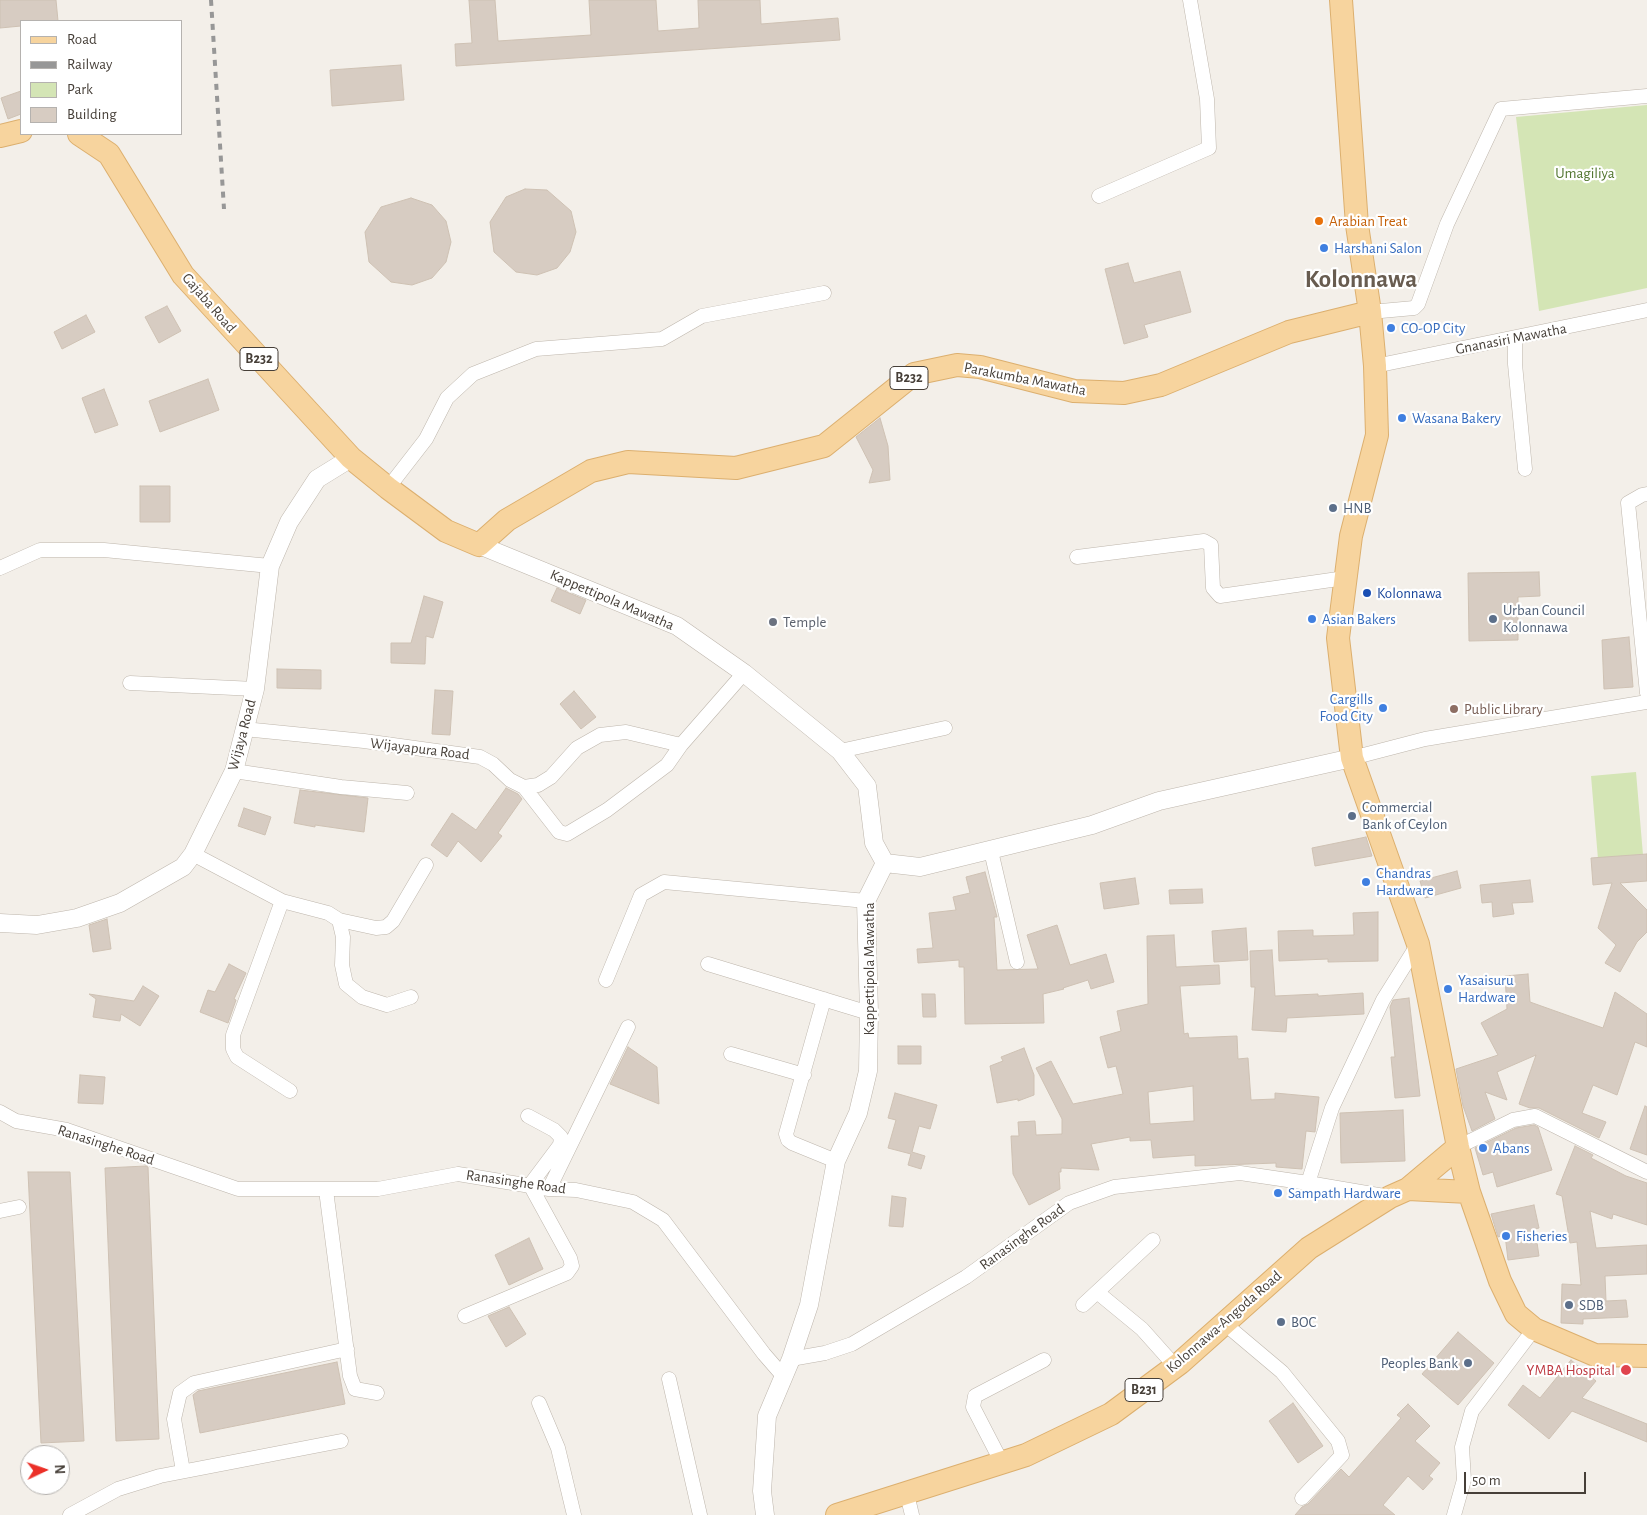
<!DOCTYPE html>
<html>
<head>
<meta charset="utf-8">
<style>
	body { margin:0 }
	#map { position:relative; width:1647px; height:1515px; overflow:hidden; background:#f3efe9; font-family:"Alegreya Sans",sans-serif }
	canvas { display:block }
	.legend { position:absolute; left:20px; top:20px; width:162px; height:115px; box-sizing:border-box; background:#fff; border:1px solid #b5b2af; margin:0; padding:6px 9px; list-style:none; font-size:15px; color:#463f38 }
	.legend li { display:flex; align-items:center; gap:10px; height:25px }
	.legend b { width:25px; border:1px solid #b5b2af }
	.north { position:absolute; left:20px; top:1445px; width:50px; height:50px; box-sizing:border-box; background:#fff; border:1px solid #b5b2af; border-radius:50%; rotate:87deg; font-size:14px; font-weight:700; line-height:20px; text-align:center; color:#463f38 }
	.north::after { content:''; display:block; margin:auto; width:18px; height:22px; background:#eb3028; clip-path:polygon(50% 0,100% 100%,50% 72%,0 100%) }
	.scale { position:absolute; left:1464px; top:1472px; width:122px; height:22px; box-sizing:border-box; border:2px solid #463f38; border-top:0; padding-left:6px; font-size:15px; line-height:18px; white-space:nowrap; color:#463f38; -webkit-text-stroke:4px #fff; paint-order:stroke }
</style>
</head>
<body>
<div id="map">
<canvas width="1647" height="1515"></canvas>
<ul class="legend">
<li><b style="height:6px;background:#f7d49e"></b>Road</li>
<li><b style="height:6px;background:#979797"></b>Railway</li>
<li><b style="height:14px;background:#d4e5b5"></b>Park</li>
<li><b style="height:14px;background:#d7ccc2"></b>Building</li>
</ul>
<div class="north">N</div>
<div class="scale">50 m</div>
</div>
<script>
const ctx = document.querySelector('canvas').getContext('2d');
ctx.lineJoin = 'round';
function fill(path, color) { ctx.fillStyle = color; ctx.fill(path, 'evenodd'); }
const poly = rows => new Path2D(rows.map(r => 'M' + r).join(''));
function stroke(path, color, width, dash) { ctx.strokeStyle = color; ctx.lineWidth = width; ctx.lineCap = dash ? 'butt' : 'round'; ctx.setLineDash(dash || []); ctx.stroke(path); }
function drawText(font, color, halo, rows, align = 'center') {
  ctx.font = font + ' "Alegreya Sans",sans-serif'; ctx.lineWidth = 4.5; ctx.setLineDash([]); ctx.textBaseline = 'middle'; ctx.strokeStyle = halo; ctx.fillStyle = color; for (const [text, x, y, turn = 0] of rows) {
    ctx.save(); ctx.translate(x, y); ctx.rotate((+turn || 0) * Math.PI / 180); ctx.textAlign = isNaN(turn) ? turn : align; if (halo) ctx.strokeText(text, 0, 0); ctx.fillText(text, 0, 0); ctx.restore();
  }
}
fill(poly([
	[1647,105,1647,288,1539,311,1516,117],
	[1636,772,1643,855,1598,859,1591,776]
]), '#d4e5b5');
const building = poly([
	[0,0,56,0,58,21,21,21,21,26,0,28,0,0],
	[469,0,495,0,498,41,591,35,589,0,656,0,658,31,699,28,698,0,760,0,761,24,838,18,840,40,456,66,455,44,472,43,469,0],
	[401,65,404,100,332,106,330,70,401,65],
	[21,91,21,114,8,119,1,98,21,91],
	[525,189,547,190,571,211,576,232,570,252,557,268,537,275,516,272,494,252,490,222,506,197,525,189],
	[411,198,432,205,446,221,451,242,446,262,432,278,412,285,391,282,369,262,365,232,381,207,411,198],
	[1128,263,1134,283,1180,271,1191,312,1144,325,1148,337,1124,344,1105,269,1128,263],
	[167,306,181,331,159,343,145,317,167,306],
	[86,315,95,332,62,349,54,332,86,315],
	[208,379,219,410,160,432,149,401,208,379],
	[104,389,118,425,95,433,82,398,104,389],
	[880,418,888,446,890,480,869,483,873,470,856,437,880,418],
	[140,486,170,486,170,522,140,522,140,486],
	[1539,572,1540,596,1518,597,1518,640,1469,641,1468,573,1539,572],
	[557,588,586,600,580,614,551,601,557,588],
	[424,596,443,602,433,638,426,636,425,664,391,663,391,643,411,643,424,596],
	[1629,637,1633,687,1604,689,1602,640,1629,637],
	[277,669,321,670,321,689,277,688,277,669],
	[435,690,453,691,450,735,432,734,435,690],
	[574,691,596,717,581,729,560,704,574,691],
	[506,788,518,794,522,799,498,833,502,836,481,862,458,841,447,857,431,845,452,813,476,830,506,788],
	[300,790,368,798,364,832,315,825,315,827,294,823,300,790],
	[244,808,271,817,265,835,238,826,244,808],
	[1366,837,1372,856,1315,866,1312,848,1366,837],
	[1647,854,1647,881,1620,883,1647,910,1647,932,1637,942,1620,972,1605,963,1616,945,1598,928,1612,883,1593,885,1591,858,1647,854],
	[1457,871,1461,888,1425,898,1420,881,1457,871],
	[985,872,997,917,994,917,997,970,1038,969,1027,935,1057,925,1070,965,1106,954,1114,982,1091,989,1088,980,1063,988,1064,989,1043,994,1044,1023,965,1024,964,967,959,967,959,960,918,963,917,949,933,948,929,913,956,910,953,897,970,893,966,877,985,872],
	[1135,878,1139,904,1104,909,1100,883,1135,878],
	[1530,880,1533,902,1512,903,1514,914,1493,917,1492,902,1482,903,1480,885,1530,880],
	[1202,889,1203,903,1170,904,1169,890,1202,889],
	[1378,912,1378,961,1328,962,1328,959,1279,961,1278,931,1313,930,1313,936,1354,935,1353,913,1378,912],
	[107,919,111,949,93,952,89,925,107,919],
	[1246,928,1248,960,1214,962,1212,931,1246,928],
	[1174,935,1176,967,1219,965,1220,984,1180,986,1184,1034,1188,1033,1189,1038,1237,1036,1238,1059,1248,1058,1251,1100,1275,1099,1275,1093,1319,1097,1315,1132,1306,1131,1302,1169,1276,1167,1276,1163,1195,1166,1195,1155,1153,1158,1151,1140,1130,1141,1130,1137,1091,1144,1099,1170,1061,1168,1061,1172,1059,1172,1060,1189,1029,1205,1013,1174,1011,1136,1019,1136,1018,1122,1035,1121,1036,1135,1062,1134,1062,1119,1036,1068,1051,1061,1073,1104,1123,1094,1116,1066,1108,1068,1100,1037,1121,1031,1117,1011,1148,1004,1147,936,1174,935],
	[1193,1086,1194,1121,1150,1124,1148,1092,1193,1086],
	[1272,950,1275,996,1318,994,1318,996,1363,993,1364,1014,1287,1018,1286,1032,1252,1030,1255,987,1251,987,1250,951,1272,950],
	[229,964,246,973,234,999,236,1000,228,1023,200,1012,208,990,215,992,229,964],
	[1528,974,1530,1002,1603,1028,1615,992,1647,1014,1647,1047,1635,1042,1617,1095,1593,1085,1582,1113,1606,1122,1599,1138,1539,1108,1530,1108,1519,1104,1536,1055,1497,1072,1507,1100,1485,1092,1495,1119,1472,1131,1463,1106,1456,1069,1498,1055,1481,1023,1507,1009,1505,976,1528,974],
	[143,986,159,996,140,1026,121,1014,120,1021,93,1017,96,999,89,994,134,1001,143,986],
	[922,994,935,994,936,1017,923,1017,922,994],
	[1409,998,1420,1096,1395,1098,1391,1057,1395,1057,1390,1007,1393,1000,1409,998],
	[898,1046,921,1046,921,1064,898,1064,898,1046],
	[628,1047,657,1067,659,1104,610,1084,628,1047],
	[1024,1048,1034,1075,1034,1095,1018,1101,1018,1099,997,1103,990,1066,1003,1061,1001,1057,1024,1048],
	[80,1075,105,1077,103,1104,78,1103,80,1075],
	[895,1093,937,1105,930,1129,919,1126,912,1152,925,1156,921,1169,908,1165,911,1154,888,1148,896,1120,888,1118,895,1093],
	[1645,1106,1647,1107,1647,1155,1630,1149,1645,1106],
	[1403,1110,1405,1161,1341,1163,1340,1113,1403,1110],
	[1534,1125,1538,1127,1552,1170,1497,1187,1493,1172,1483,1175,1475,1148,1516,1128,1534,1125],
	[1575,1146,1593,1155,1591,1158,1626,1176,1647,1183,1647,1225,1613,1214,1612,1219,1590,1211,1596,1248,1647,1245,1647,1274,1605,1276,1606,1301,1626,1300,1628,1317,1583,1319,1583,1324,1561,1323,1562,1284,1581,1285,1577,1242,1570,1243,1562,1196,1556,1194,1575,1146],
	[146,1166,148,1167,159,1439,116,1441,105,1168,146,1166],
	[28,1172,70,1172,84,1441,41,1443,28,1172],
	[892,1196,906,1198,903,1227,889,1226,892,1196],
	[1534,1205,1539,1228,1535,1229,1539,1256,1508,1260,1505,1235,1498,1237,1491,1214,1534,1205],
	[529,1238,543,1269,509,1285,495,1255,529,1238],
	[509,1307,526,1334,506,1347,488,1316,509,1307],
	[1458,1332,1494,1363,1458,1405,1422,1374,1458,1332],
	[1571,1360,1596,1381,1582,1398,1647,1424,1647,1442,1572,1411,1549,1439,1508,1405,1523,1385,1540,1398,1571,1360],
	[337,1362,345,1404,200,1433,193,1395,198,1391,337,1362],
	[1293,1403,1323,1446,1298,1463,1269,1421,1293,1403],
	[1408,1404,1430,1426,1415,1441,1440,1463,1429,1476,1433,1479,1423,1490,1408,1476,1383,1505,1395,1515,1295,1515,1302,1507,1308,1504,1341,1469,1349,1477,1401,1418,1397,1415,1408,1404]
]);
fill(building, '#d7ccc2');
stroke(building, '#cec1b3', 1);
const minor = poly([
	[1099,196,1209,148,1207,99,1190,0],
	[1370,312,1414,308,1418,304,1447,224,1501,109,1647,96],
	[1515,338,1515,364,1525,469],
	[1375,366,1647,310],
	[388,488,426,439,447,398,473,374,536,349,662,339,702,316,824,293],
	[1647,494,1642,495,1628,503,1647,693],
	[1077,557,1204,541,1211,545,1213,588,1220,596,1345,578],
	[0,568,40,550,104,550,270,566],
	[130,683,255,689],
	[244,729,364,741,480,757,493,764,510,780,524,787,538,785,551,777,577,748,600,735,626,732,681,745,744,673],
	[840,751,945,728],
	[1352,758,1425,739,1647,702],
	[234,771,341,787,407,793],
	[524,787,559,832,567,834,607,810,667,765,681,745],
	[991,851,1017,962],
	[193,854,282,901,328,913,339,920,343,937,342,965,346,984,362,997,387,1005,411,997],
	[282,901,233,1035,233,1049,237,1057,290,1091],
	[339,920,376,928,386,927,393,921,426,865],
	[708,964,869,1013],
	[606,980,641,895,664,882,866,901],
	[824,999,786,1134,788,1140,792,1143,836,1161],
	[731,1054,804,1075],
	[0,1112,16,1121,67,1130,238,1189,378,1189,458,1174,549,1189,576,1190,633,1202,663,1220,764,1354,784,1377],
	[1458,1147,1513,1120,1535,1116,1647,1172],
	[1308,1183,1332,1108,1383,1000,1418,944],
	[549,1189,628,1027],
	[326,1190,350,1376,355,1389,377,1393],
	[0,1211,19,1207],
	[1097,1292,1142,1329,1175,1366],
	[1083,1305,1153,1240],
	[465,1316,567,1273,572,1266,570,1258,530,1185,560,1145,561,1137,554,1130,528,1116],
	[1225,1324,1282,1372,1338,1441,1342,1455,1302,1498],
	[791,1359,825,1353,852,1344,966,1277,1069,1203,1114,1187,1240,1173,1308,1183,1390,1197],
	[669,1379,700,1515],
	[539,1403,558,1448,574,1515],
	[1002,1463,973,1407,975,1396,1044,1360],
	[183,1471,174,1419,180,1393,194,1383,347,1349],
	[907,1494,912,1515],
	[70,1515,118,1489,160,1476,341,1441],
	[1454,1515,1464,1480,1462,1447,1472,1411,1534,1329]
]);
const tertiary = poly([
	[479,545,677,626,744,673,840,751,867,786,874,843,885,863,866,901,869,1013,868,1071,858,1113,836,1161,809,1305,791,1359,767,1416,762,1491,765,1515],
	[885,863,920,867,1092,825,1159,801,1352,758],
	[0,923,37,925,77,918,120,903,183,867,193,854,234,771,255,689,270,566,289,522,317,479,351,458]
]);
const primary = poly([
	[1341,0,1357,225,1370,312,1375,366,1377,435,1351,536,1338,638,1352,758,1418,944,1458,1147,1469,1192,1500,1281,1516,1314,1534,1329,1595,1355,1647,1356],
	[79,134,109,154,183,275,351,458,388,488,446,531,479,545,507,520,591,471,628,462,736,468,824,446,914,374,957,365,980,367,1074,391,1124,393,1161,385,1289,332,1370,312],
	[0,136,21,131],
	[1408,1189,1469,1192],
	[837,1515,1026,1455,1111,1414,1180,1363,1309,1248,1390,1197,1408,1189,1458,1147]
]);
stroke(minor, '#beb6ac', 15);
stroke(tertiary, '#beb6ac', 19);
stroke(primary, '#dcaf6e', 24);
stroke(minor, '#fff', 14);
stroke(tertiary, '#fff', 18);
stroke(primary, '#f7d49e', 22);
stroke(poly([
	[211,0,224,209]
]), '#979797', 4, [6, 6]);
for (const [x, y, r, color] of [
	[1319,221,5,"#e8710a"],
	[1324,248,5,"#3f7fe0"],
	[1391,328,5,"#3f7fe0"],
	[1402,418,5,"#3f7fe0"],
	[1333,508,5,"#5c6f8a"],
	[1367,593,5,"#1a4fb4"],
	[1312,619,5,"#3f7fe0"],
	[1493,619,5,"#5c6f8a"],
	[773,622,5,"#6b7280"],
	[1383,708,5,"#3f7fe0"],
	[1454,709,5,"#8d6e63"],
	[1352,816,5,"#5c6f8a"],
	[1366,882,5,"#3f7fe0"],
	[1448,989,5,"#3f7fe0"],
	[1483,1148,5,"#3f7fe0"],
	[1278,1193,5,"#3f7fe0"],
	[1506,1236,5,"#3f7fe0"],
	[1569,1305,5,"#5c6f8a"],
	[1281,1322,5,"#5c6f8a"],
	[1468,1363,5,"#5c6f8a"],
	[1626,1370,6,"#e0444e"]
]) { const dot = new Path2D(); dot.arc(x, y, r, 0, 2 * Math.PI); ctx.fillStyle = color; ctx.fill(dot); stroke(dot, '#fff', 2); }
for (const [x, y, w] of [
	[259,359,38],
	[909,378,38],
	[1144,1390,38]
]) { const box = new Path2D(); box.roundRect(x - w / 2, y - 11.5, w, 23, 4); ctx.fillStyle = '#fff'; ctx.fill(box); stroke(box, '#463f38', 1); }
drawText('bold 14px', '#463f38', null, [
	["B232",259,359],
	["B232",909,378],
	["B231",1144,1390]
]);
drawText('15px', '#51752f', '#fff', [
	["Umagiliya",1585,173]
]);
drawText('15px', '#c56008', '#fff', [
	["Arabian Treat",1329,221]
], 'left');
drawText('15px', '#366cbe', '#fff', [
	["Harshani Salon",1334,248],
	["CO-OP City",1401,328],
	["Wasana Bakery",1412,418],
	["Asian Bakers",1322,619],
	["Cargills",1373,699,"right"],
	["Food City",1373,716,"right"],
	["Chandras",1376,873],
	["Hardware",1376,890],
	["Yasaisuru",1458,980],
	["Hardware",1458,997],
	["Abans",1493,1148],
	["Sampath Hardware",1288,1193],
	["Fisheries",1516,1236]
], 'left');
drawText('15px', '#463f38', '#fff', [
	["Gajaba Road",209,303,49],
	["Gnanasiri Mawatha",1511,339,-11],
	["Parakumba Mawatha",1025,379,11],
	["Kappettipola Mawatha",612,600,23],
	["Wijaya Road",242,735,-75],
	["Wijayapura Road",420,749,7],
	["Kappettipola Mawatha",869,969,-90],
	["Ranasinghe Road",106,1145,18],
	["Ranasinghe Road",516,1182,8],
	["Ranasinghe Road",1022,1237,-36],
	["Kolonnawa-Angoda Road",1224,1322,-41]
]);
drawText('15px', '#4e5e75', '#fff', [
	["HNB",1343,508],
	["Urban Council",1503,610],
	["Kolonnawa",1503,627],
	["Commercial",1362,807],
	["Bank of Ceylon",1362,824],
	["SDB",1579,1305],
	["BOC",1291,1322],
	["Peoples Bank",1458,1363,"right"]
], 'left');
drawText('15px', '#164399', '#fff', [
	["Kolonnawa",1377,593]
], 'left');
drawText('15px', '#5b616d', '#fff', [
	["Temple",783,622]
], 'left');
drawText('15px', '#785e54', '#fff', [
	["Public Library",1464,709]
], 'left');
drawText('15px', '#be3a42', '#fff', [
	["YMBA Hospital",1615,1370]
], 'right');
drawText('bold 25px', '#685c50', '#fff', [
	["Kolonnawa",1361,279]
]);
</script>
</body>
</html>
